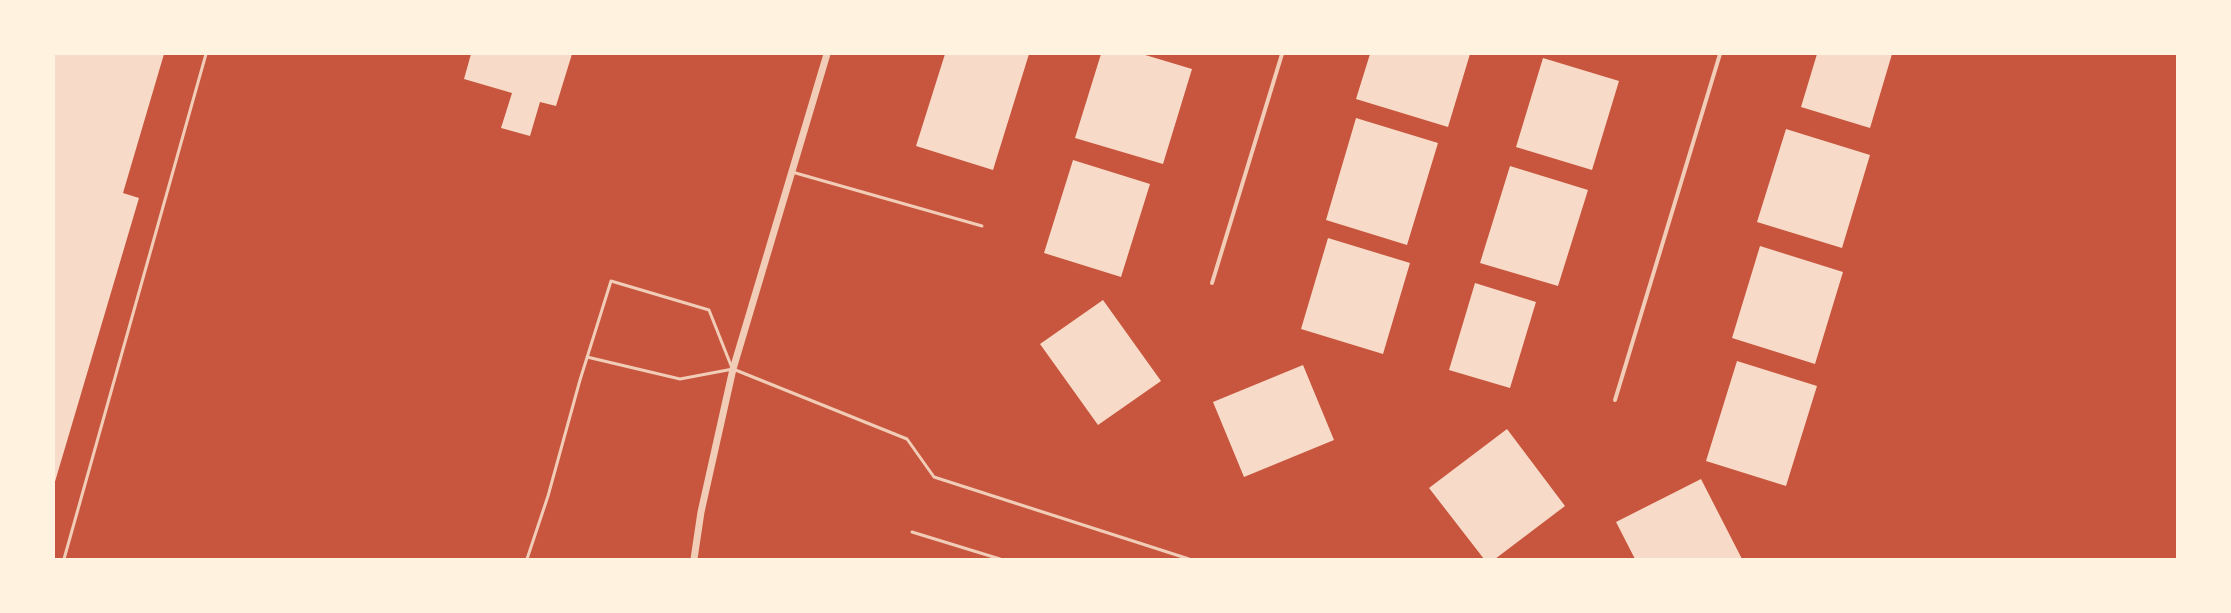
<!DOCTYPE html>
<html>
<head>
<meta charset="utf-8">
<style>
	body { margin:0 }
	#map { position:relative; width:2231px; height:613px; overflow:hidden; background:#c8553d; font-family:Manrope,sans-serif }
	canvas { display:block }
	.frame { position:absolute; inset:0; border:55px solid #fff3e0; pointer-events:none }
</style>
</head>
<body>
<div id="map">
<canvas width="2231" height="613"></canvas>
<div class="frame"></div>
</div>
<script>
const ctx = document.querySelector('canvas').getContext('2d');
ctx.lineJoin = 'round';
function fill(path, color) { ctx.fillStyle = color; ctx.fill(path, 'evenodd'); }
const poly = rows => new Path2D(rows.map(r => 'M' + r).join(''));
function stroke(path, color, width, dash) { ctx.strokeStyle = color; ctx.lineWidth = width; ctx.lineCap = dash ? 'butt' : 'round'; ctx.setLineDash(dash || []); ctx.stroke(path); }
fill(poly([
	[54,54,164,54,123,193,139,198,54,485],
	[471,54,572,54,556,106,540,102,530,136,501,128,512,93,464,79],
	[945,54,1029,54,993,170,916,146],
	[1101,54,1142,54,1192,69,1163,164,1075,138],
	[1370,54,1470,54,1448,127,1356,99],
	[1817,54,1892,54,1870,128,1801,107],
	[1543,58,1619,81,1592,170,1516,147],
	[1356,118,1438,143,1407,245,1326,220],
	[1786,129,1870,155,1842,248,1757,222],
	[1073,160,1150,184,1121,277,1044,253],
	[1510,166,1588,190,1558,286,1480,263],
	[1328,238,1410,263,1383,354,1301,329],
	[1760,246,1843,272,1815,364,1732,338],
	[1475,283,1536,302,1510,388,1449,370],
	[1103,300,1161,381,1098,425,1040,344],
	[1737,361,1817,386,1786,486,1706,461],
	[1303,365,1334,440,1244,477,1213,402],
	[1507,429,1565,506,1495,559,1484,559,1429,488],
	[1701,479,1742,559,1635,559,1616,522]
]), '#f7dbc8');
stroke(poly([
	[792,172,982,226],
	[587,357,680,379,733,369,907,439,934,477,1189,559],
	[912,532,1000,559],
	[64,559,206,54],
	[527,559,548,496,580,380,611,281,709,310,732,368]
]), '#f1ccb7', 3);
stroke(poly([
	[1212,283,1282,54],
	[1615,400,1720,54]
]), '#f1ccb7', 4);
stroke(poly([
	[694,559,701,512,733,369,827,54]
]), '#f1ccb7', 7);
</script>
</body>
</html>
